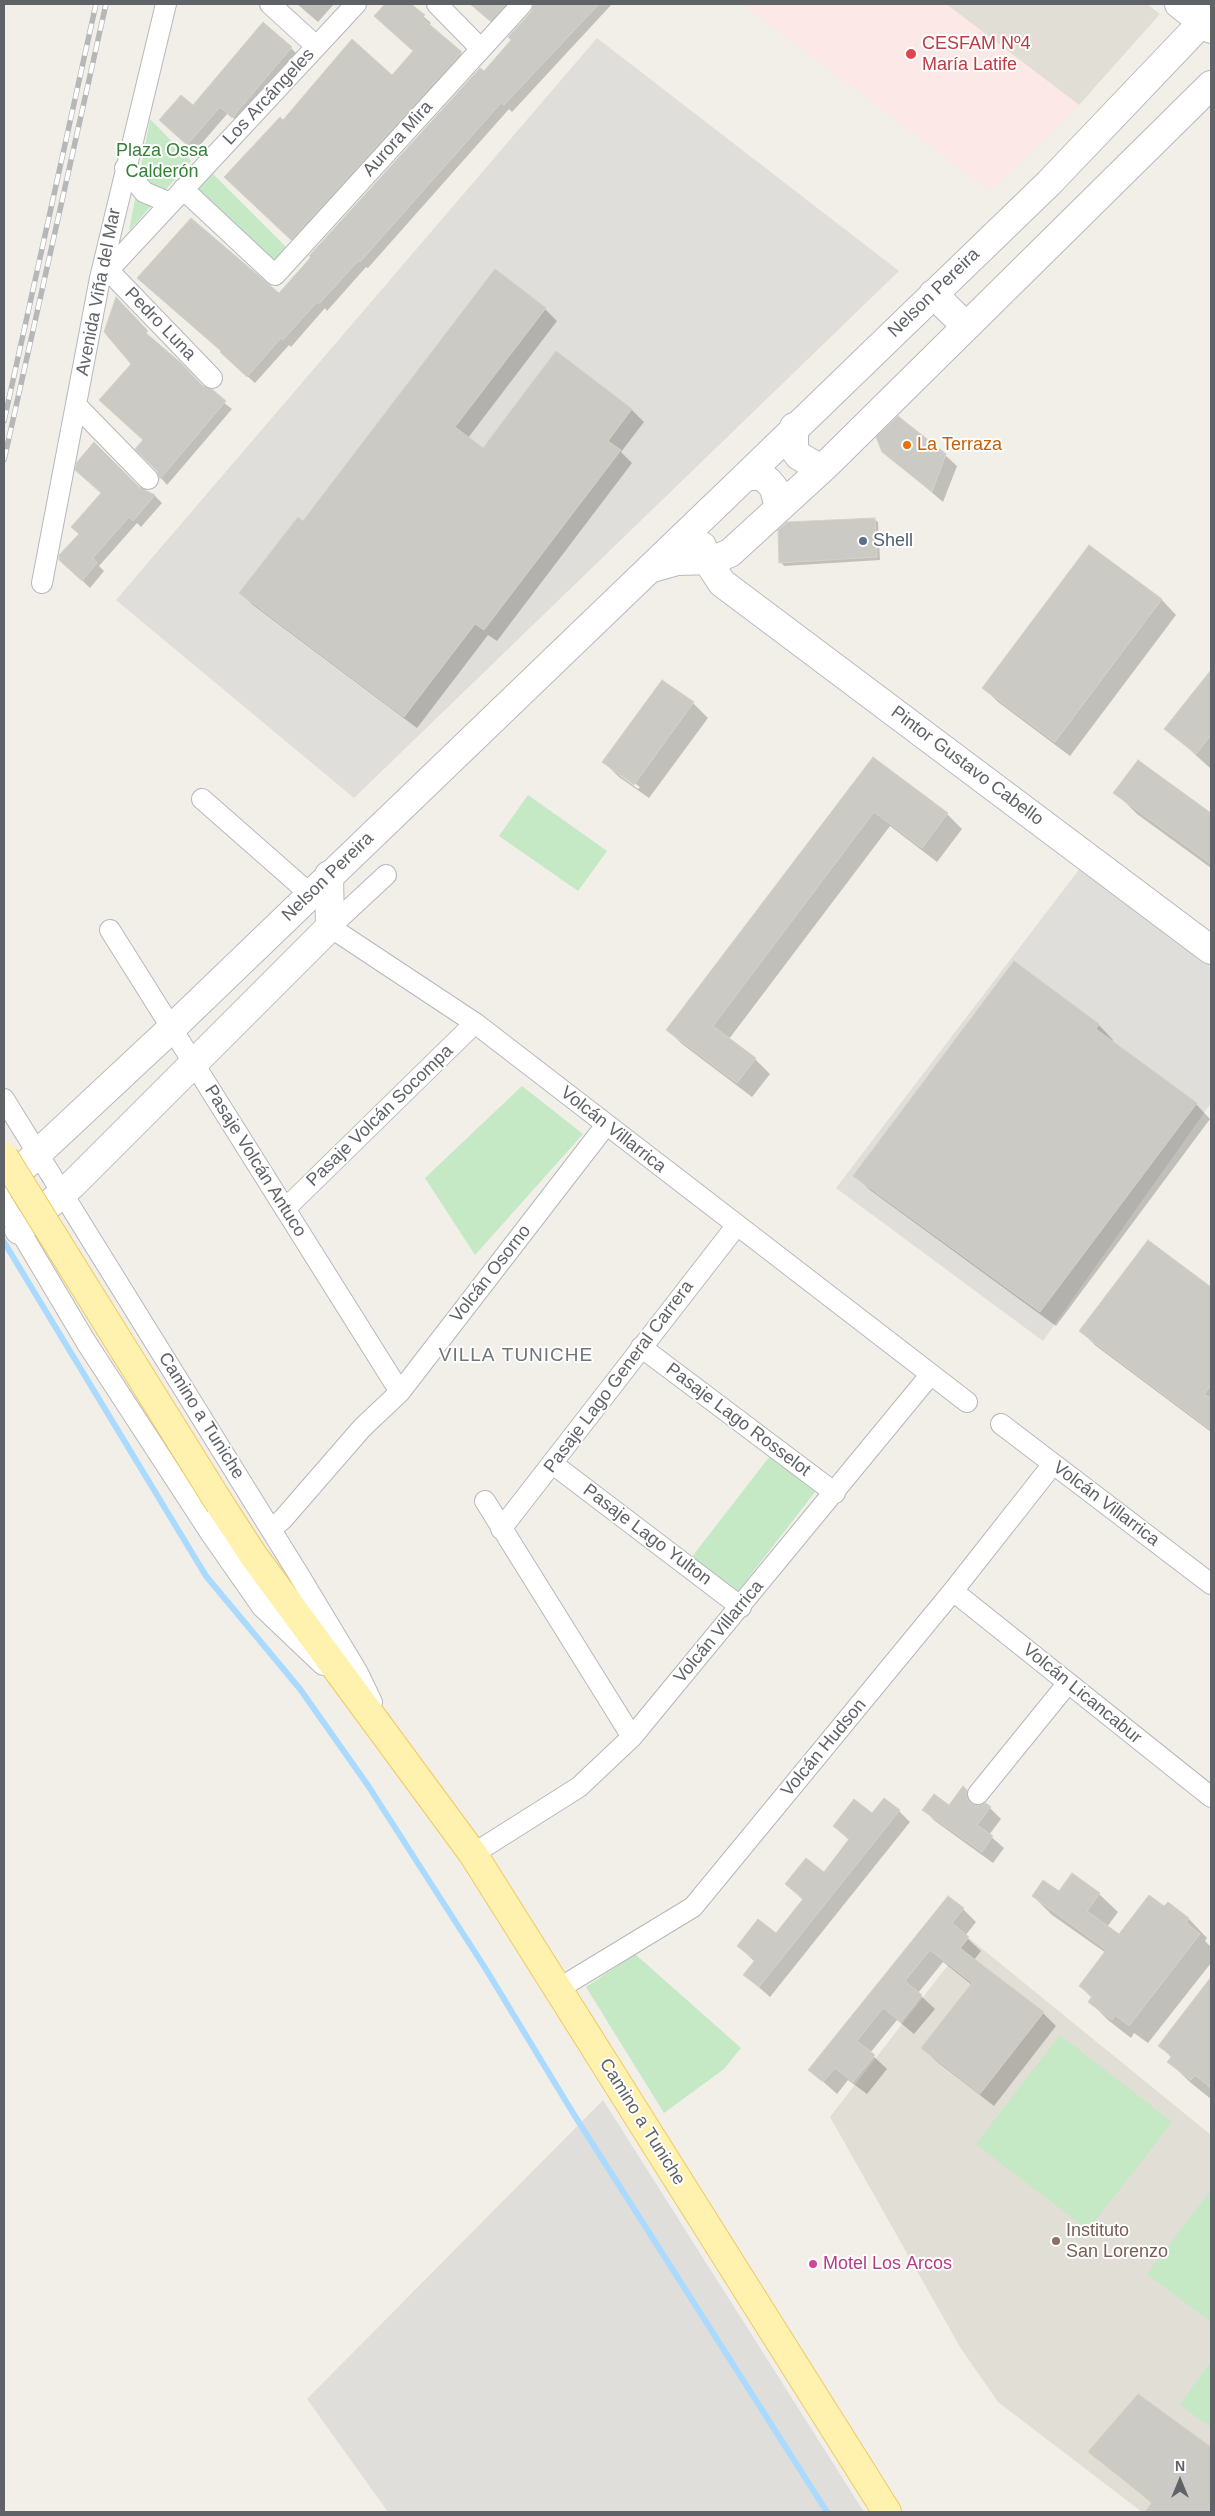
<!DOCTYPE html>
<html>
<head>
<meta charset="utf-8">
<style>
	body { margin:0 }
	#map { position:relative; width:1215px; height:2516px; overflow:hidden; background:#f1efe8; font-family:Helvetica,sans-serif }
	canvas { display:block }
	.frame { position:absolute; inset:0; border:5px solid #5f6368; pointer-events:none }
	.north { position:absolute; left:1155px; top:2456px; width:50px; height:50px; -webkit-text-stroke:4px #fff; paint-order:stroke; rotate:0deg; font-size:14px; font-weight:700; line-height:20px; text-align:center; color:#5f6368 }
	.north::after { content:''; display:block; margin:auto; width:18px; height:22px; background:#5f6368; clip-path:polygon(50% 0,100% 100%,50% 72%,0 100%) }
</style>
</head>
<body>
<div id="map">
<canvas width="1215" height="2516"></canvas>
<div class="frame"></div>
<div class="north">N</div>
</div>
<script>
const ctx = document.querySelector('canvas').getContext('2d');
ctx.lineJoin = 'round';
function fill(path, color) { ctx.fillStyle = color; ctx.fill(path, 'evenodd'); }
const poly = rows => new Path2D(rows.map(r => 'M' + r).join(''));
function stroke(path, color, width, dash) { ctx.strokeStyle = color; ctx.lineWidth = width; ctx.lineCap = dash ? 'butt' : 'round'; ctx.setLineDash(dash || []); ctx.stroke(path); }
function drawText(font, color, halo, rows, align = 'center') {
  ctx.font = font + ' Helvetica,sans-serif'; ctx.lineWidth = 4; ctx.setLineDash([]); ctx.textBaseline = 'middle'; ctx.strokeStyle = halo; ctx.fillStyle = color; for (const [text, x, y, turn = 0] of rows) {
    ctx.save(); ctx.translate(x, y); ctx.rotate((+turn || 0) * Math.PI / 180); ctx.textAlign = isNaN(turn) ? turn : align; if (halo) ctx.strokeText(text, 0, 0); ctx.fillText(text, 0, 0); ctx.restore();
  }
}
fill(poly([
	[597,38,899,271,354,798,116,600],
	[1081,867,1211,964,1211,1103,1043,1341,836,1188],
	[603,2100,864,2512,388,2512,307,2399]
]), '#e0deda');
fill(poly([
	[946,4,1147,4,1160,14,1079,105],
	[969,1938,1211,2135,1211,2512,1142,2512,998,2402,960,2347,830,2117]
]), '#e1ded6');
fill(poly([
	[742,4,946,4,1079,105,990,191]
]), '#fce8e6');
fill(poly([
	[150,119,191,161,129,231],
	[205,166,294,255,275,275,183,189],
	[528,795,607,851,578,891,499,836],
	[522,1086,583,1134,475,1255,425,1178],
	[770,1456,815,1492,738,1591,691,1558],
	[635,1954,741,2048,724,2069,664,2113,586,1987],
	[1060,2035,1172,2122,1088,2230,976,2144],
	[1211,2190,1211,2322,1147,2274],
	[1209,2364,1211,2366,1211,2427,1180,2405]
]), '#c5e8c5');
fill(poly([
	[297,4,334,4,318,22],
	[387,4,409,4,431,23,429,25,468,60,299,246,232,184,392,76,415,51,376,16],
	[471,4,521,4,498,28],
	[534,4,612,4,512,112,509,109,368,268,366,267,327,311,325,308,291,347,289,345,255,383,228,359,279,295,513,41,532,12],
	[291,48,298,55,240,124,228,113,195,151,168,127,193,107],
	[123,306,153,341,203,387,232,409,167,485,161,478,145,441],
	[545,309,557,321,468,438,483,450,557,353,632,410,644,422,621,452,632,463,497,641,488,635,417,728,253,605,241,593,304,523],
	[883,451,945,455,957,466,943,502],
	[139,488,155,496,162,503,141,527,137,523,99,566,104,571,90,588,60,559],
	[874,519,878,522,880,560,784,566,781,562],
	[1090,546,1162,600,1176,615,1070,756,998,702,984,688],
	[1211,672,1211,769,1166,728],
	[693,703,708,718,649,798,619,777,604,762],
	[619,772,640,787,638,789,619,775],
	[873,759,947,814,962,829,937,862,890,826,729,1039,755,1059,770,1074,752,1097,682,1044,668,1030],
	[1138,761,1211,815,1211,868,1137,814,1115,792],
	[1014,963,1099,1025,1113,1040,1112,1042,1196,1104,1210,1119,1056,1326,870,1190,855,1176],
	[1148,1242,1211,1289,1211,1432,1096,1346,1081,1331],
	[967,1790,978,1802,978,1807,990,1808,1001,1819,989,1835,1004,1848,993,1863,935,1821,924,1810,949,1807],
	[899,1811,910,1822,770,1997,745,1975,755,1962,738,1946,776,1935,803,1900,786,1884,824,1873,850,1841,834,1826],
	[1072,1874,1099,1894,1118,1912,1107,1927,1119,1935,1168,1904,1189,1919,1207,1938,1205,1941,1211,1947,1211,1963,1148,2043,1134,2033,1131,2038,1108,2020,1090,2002,1092,1998,1080,1986,1106,1953,1052,1915,1033,1896,1059,1893],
	[963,1909,976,1922,965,1936,981,1951,974,1960,1043,2013,1056,2026,994,2106,936,2061,923,2048,972,1985,943,1962,918,1993,935,2009,914,2034,897,2020,870,2053,887,2069,867,2094,848,2080,837,2094,810,2070],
	[1211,1979,1211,2099,1191,2083,1169,2062,1172,2058,1160,2046],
	[1139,2395,1211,2448,1211,2512,1146,2512,1152,2503,1089,2452]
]), '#0003');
stroke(poly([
	[4,1242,206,1576,300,1689,369,1787,487,1971,573,2113,827,2512]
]), '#aadaff', 6);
const building = poly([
	[385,4,411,4,425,15,422,18,462,52,291,240,224,177,280,117,283,120,352,39,392,75,413,51,374,16,385,4],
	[470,4,506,4,490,21,470,4],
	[534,4,599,4,504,105,501,103,360,262,358,261,319,304,317,302,283,340,281,338,247,377,220,352,221,351,137,278,191,218,279,293,311,257,309,256,480,68,484,71,511,40,508,37,531,12,534,4],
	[263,22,292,47,232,118,220,107,187,145,159,120,181,95,193,105,263,22],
	[495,269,546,308,455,427,483,448,556,351,632,409,608,441,621,450,484,630,475,624,404,717,239,593,298,517,303,521,495,269],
	[116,297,148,331,146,333,181,363,203,386,213,390,226,401,160,479,157,471,135,449,143,440,99,400,131,364,104,332,116,297],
	[898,416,946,454,932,492,882,452,876,437,898,416],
	[94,442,139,487,155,495,133,521,129,517,93,558,97,563,82,581,59,560,59,555,79,534,71,527,101,493,75,470,77,462,94,442],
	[875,518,877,557,779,563,778,530,787,522,875,518],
	[1089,545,1162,599,1055,742,982,688,1089,545],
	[1211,670,1211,735,1196,754,1164,729,1211,670],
	[662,680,694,702,634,785,602,762,662,680],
	[873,757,948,813,922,848,874,812,713,1026,756,1058,737,1083,666,1030,873,757],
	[1138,760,1211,813,1211,864,1113,793,1138,760],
	[1014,961,1099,1024,1096,1029,1197,1103,1040,1312,853,1176,1014,961],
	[1148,1240,1211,1287,1211,1385,1204,1394,1211,1399,1211,1430,1079,1331,1148,1240],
	[963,1786,967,1790,967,1798,971,1803,977,1806,986,1803,991,1807,977,1825,993,1836,982,1852,922,1810,934,1794,949,1805,963,1786],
	[884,1798,900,1810,759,1987,743,1975,755,1960,737,1946,758,1919,776,1933,803,1899,785,1884,806,1858,824,1872,849,1839,833,1826,854,1799,872,1813,884,1798],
	[1072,1873,1100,1893,1087,1911,1119,1934,1149,1895,1164,1906,1168,1902,1189,1918,1186,1923,1200,1934,1129,2026,1115,2015,1112,2020,1088,2002,1092,1996,1079,1986,1106,1950,1032,1896,1043,1880,1059,1891,1072,1873],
	[948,1896,964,1908,952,1923,969,1937,960,1948,1044,2012,980,2094,921,2048,972,1983,930,1950,905,1981,922,1995,901,2022,883,2008,857,2041,875,2055,853,2082,835,2068,823,2082,808,2070,948,1896],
	[1211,1977,1211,2088,1195,2075,1191,2080,1167,2062,1172,2056,1158,2046,1211,1977],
	[1138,2394,1211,2447,1211,2512,1145,2512,1152,2502,1088,2452,1138,2394]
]);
fill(building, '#cccac5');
stroke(building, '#d6d1c6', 1);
const street = poly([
	[270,4,316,46],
	[437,4,480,48],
	[125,168,144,192,170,203],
	[183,189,275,275,522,4],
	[108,270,212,378],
	[102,277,356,4],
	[77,406,148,479],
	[42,583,100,278,166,4],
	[202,799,310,894],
	[386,875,330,927,475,1023,967,1402],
	[110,930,400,1392],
	[4,1099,299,1575,358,1673,372,1702],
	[4,1204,86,1342,211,1534,262,1607,323,1665],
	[285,1209,475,1023],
	[641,1347,835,1493],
	[1001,1424,1211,1584],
	[553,1464,741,1607],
	[485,1501,632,1737],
	[271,1529,283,1519,362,1428,400,1392,606,1125],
	[501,1529,737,1225],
	[953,1591,1211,1797],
	[978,1794,1068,1683],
	[473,1854,579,1787,632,1737,931,1374],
	[558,1989,693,1907,953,1591,1053,1464]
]);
const secondary = poly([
	[1179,4,1211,29],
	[933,294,966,326],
	[794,427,794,449,799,456,814,465,824,467],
	[746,476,762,476,769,482,774,488,779,508],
	[702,546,709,563,722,583,1211,950],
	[652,568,677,561,713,560,730,553,824,467,1211,85],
	[4,1185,172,1028,746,476,1049,183,1211,13],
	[19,1230,73,1184,330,927,329,875]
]);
const primary = poly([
	[220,1504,253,1555,473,1854,887,2512]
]);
stroke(street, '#b5b8bc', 22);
stroke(secondary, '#b6babf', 30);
stroke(primary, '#f2c960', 30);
stroke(street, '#fff', 20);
stroke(secondary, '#fff', 28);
stroke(primary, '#fff2af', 28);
const rail = poly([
	[4,421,96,4],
	[4,460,106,4]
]);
stroke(rail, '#b6b7b8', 5.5);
stroke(rail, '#fff', 4, [11]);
const primaryBridge = poly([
	[4,1157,220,1504]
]);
stroke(primaryBridge, '#f2c960', 30, []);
stroke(primaryBridge, '#fff2af', 28);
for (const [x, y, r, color] of [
	[911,54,6,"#e0444e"],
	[907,445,5,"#e8710a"],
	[863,541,5,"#5c6f8a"],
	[1056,2241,5,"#8d6e63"],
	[813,2264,5,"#d1479c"]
]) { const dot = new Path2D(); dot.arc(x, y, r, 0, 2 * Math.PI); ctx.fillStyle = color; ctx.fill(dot); stroke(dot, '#fff', 2); }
drawText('18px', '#be3a42', '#fff', [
	["CESFAM Nº4",922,44],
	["María Latife",922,65]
], 'left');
drawText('18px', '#5f6368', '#fff', [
	["Los Arcángeles",269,97,-47],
	["Aurora Mira",398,139,-48],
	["Avenida Viña del Mar",99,292,-79],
	["Nelson Pereira",934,293,-44],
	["Pedro Luna",160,324,46],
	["Pintor Gustavo Cabello",967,766,37],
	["Nelson Pereira",328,877,-44],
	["Pasaje Volcán Socompa",380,1116,-44],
	["Volcán Villarrica",613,1130,38],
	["Pasaje Volcán Antuco",255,1161,58],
	["Volcán Osorno",491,1274,-52],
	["Pasaje Lago General Carrera",619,1377,-53],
	["Camino a Tuniche",201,1416,58],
	["Pasaje Lago Rosselot",738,1420,37],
	["Volcán Villarrica",1106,1504,37],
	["Pasaje Lago Yulton",647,1535,37],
	["Volcán Villarrica",719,1632,-50],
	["Volcán Licancabur",1082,1694,39],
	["Volcán Hudson",824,1748,-50],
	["Camino a Tuniche",642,2122,58]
]);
drawText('18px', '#348238', '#fff', [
	["Plaza Ossa",162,151],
	["Calderón",162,172]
]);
drawText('18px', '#c56008', '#fff', [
	["La Terraza",917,445]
], 'left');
drawText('18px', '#4e5e75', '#fff', [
	["Shell",873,541]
], 'left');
drawText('18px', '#785e54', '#fff', [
	["Instituto",1066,2231],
	["San Lorenzo",1066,2252]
], 'left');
drawText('18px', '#b23c85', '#fff', [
	["Motel Los Arcos",823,2264]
], 'left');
ctx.letterSpacing = '1px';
drawText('19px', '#70757a', '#fff', [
	["VILLA TUNICHE",516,1356]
]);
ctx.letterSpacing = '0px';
</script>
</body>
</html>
